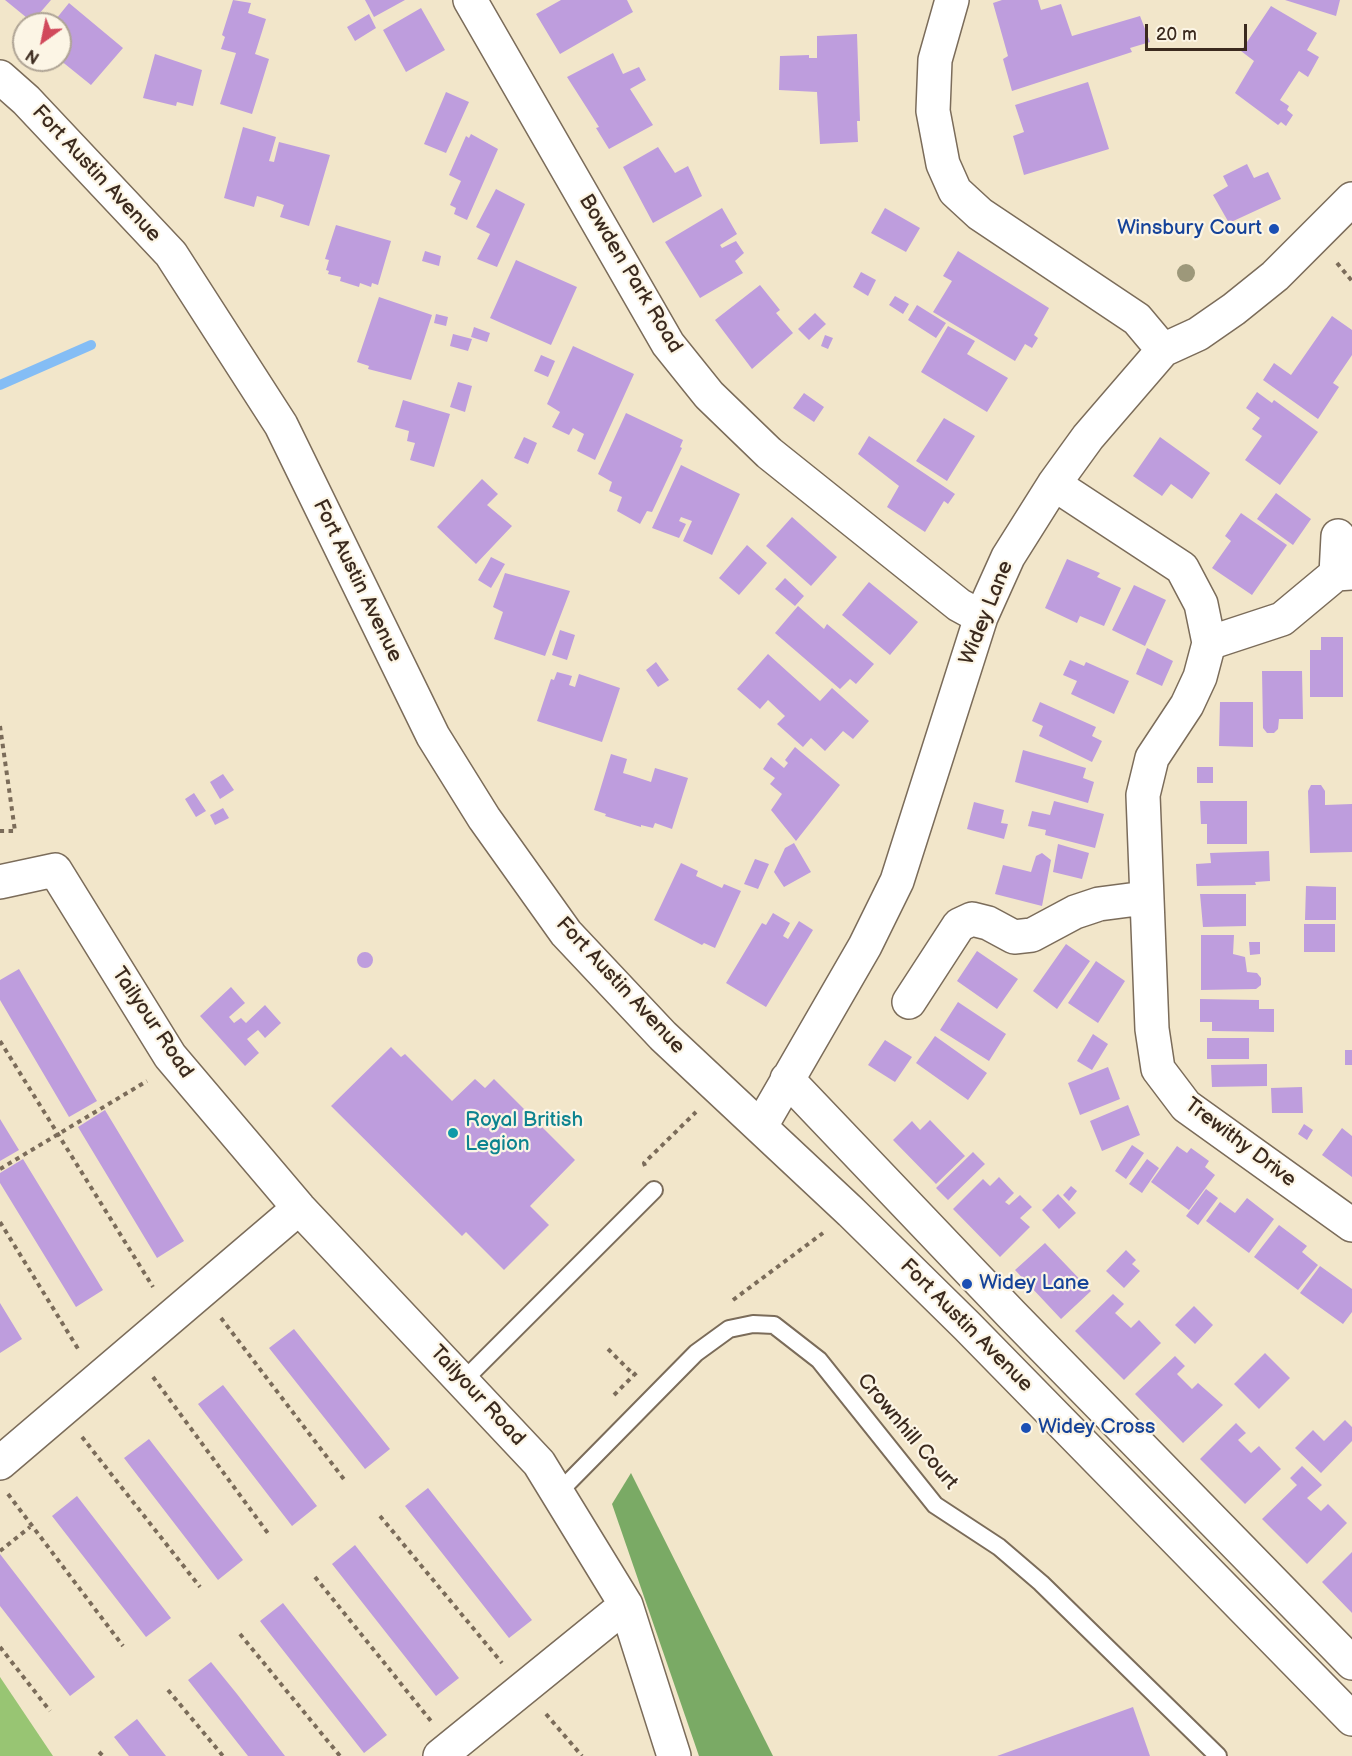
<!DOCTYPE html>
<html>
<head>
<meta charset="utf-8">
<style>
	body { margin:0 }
	#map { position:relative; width:1352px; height:1756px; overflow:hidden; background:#f2e6ca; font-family:"Balsamiq Sans",sans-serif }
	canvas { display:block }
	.north { position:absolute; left:12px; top:12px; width:60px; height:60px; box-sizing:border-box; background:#fcf5e5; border:2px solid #afa495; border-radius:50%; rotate:213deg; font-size:16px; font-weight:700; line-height:24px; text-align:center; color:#3b2a1e }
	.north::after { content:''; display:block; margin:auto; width:21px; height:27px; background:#d1495b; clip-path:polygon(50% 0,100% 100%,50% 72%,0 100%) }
	.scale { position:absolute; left:1145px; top:24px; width:102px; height:27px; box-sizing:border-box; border:3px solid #3b2a1e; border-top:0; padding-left:8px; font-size:18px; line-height:21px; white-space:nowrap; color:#3b2a1e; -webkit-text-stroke:4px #fcf5e5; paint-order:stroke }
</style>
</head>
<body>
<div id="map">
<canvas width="1352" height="1756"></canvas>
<div class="north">N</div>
<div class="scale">20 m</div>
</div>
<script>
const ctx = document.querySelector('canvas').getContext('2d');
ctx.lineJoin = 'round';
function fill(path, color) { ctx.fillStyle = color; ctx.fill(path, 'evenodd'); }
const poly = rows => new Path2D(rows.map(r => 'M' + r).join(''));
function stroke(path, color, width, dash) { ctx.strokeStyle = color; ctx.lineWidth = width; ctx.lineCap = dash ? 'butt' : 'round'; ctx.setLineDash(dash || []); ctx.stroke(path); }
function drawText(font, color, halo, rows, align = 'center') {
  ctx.font = font + ' "Balsamiq Sans",sans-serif'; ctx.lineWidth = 4.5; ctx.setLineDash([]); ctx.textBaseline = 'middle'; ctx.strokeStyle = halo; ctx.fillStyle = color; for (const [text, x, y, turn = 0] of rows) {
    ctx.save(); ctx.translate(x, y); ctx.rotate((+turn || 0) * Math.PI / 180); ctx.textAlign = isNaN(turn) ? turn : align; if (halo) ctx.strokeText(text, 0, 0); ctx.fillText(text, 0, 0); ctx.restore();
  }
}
fill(poly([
	[0,1677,53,1756,0,1756]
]), '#98c573');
fill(poly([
	[631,1473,773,1756,699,1756,612,1504]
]), '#7aaa65');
stroke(poly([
	[0,385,91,345]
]), '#84bdf5', 10);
fill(poly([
	[5,0,51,0,32,22],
	[233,0,251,3,248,13,266,19,255,54,269,59,252,114,220,104,236,53,221,49,225,37,222,35],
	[365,0,405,0,374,17],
	[561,0,627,0,633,12,560,54,536,14],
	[1002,0,1038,0,1041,10,1061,4,1072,36,1140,16,1150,42,1130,48,1132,52,1012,91,1003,59,1008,56,993,3],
	[1285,0,1340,0,1336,16],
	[69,3,123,48,91,85,60,60,60,24,52,24],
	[1271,6,1317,33,1307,50,1319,57,1308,77,1299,71,1280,100,1289,106,1287,110,1293,115,1286,126,1281,122,1278,125,1235,93,1254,61,1241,51],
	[421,8,445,50,406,72,383,30],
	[369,14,376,28,355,41,347,27],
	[857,34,860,121,857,121,858,142,820,144,817,92,779,90,780,56,809,55,809,58,817,58,817,36],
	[613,53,623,74,639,67,646,80,630,89,653,125,609,149,596,128,599,127,567,77],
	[155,54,202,70,193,106,177,102,176,106,143,98],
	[1088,82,1109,149,1024,175,1013,136,1024,132,1015,105],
	[446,92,469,102,446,153,424,144],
	[243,127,276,137,269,161,274,162,279,142,330,155,309,226,280,217,284,205,270,200,257,196,254,207,224,198],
	[471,134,498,149,467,220,454,214,456,208,450,205,461,181,449,175,466,136,469,138],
	[658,147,675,173,688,166,702,196,653,223,623,167],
	[1247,164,1254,178,1268,172,1281,199,1229,223,1213,195,1228,186,1223,176],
	[496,189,525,204,497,267,477,259,490,234,476,227],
	[722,208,737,234,720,245,722,248,736,241,744,253,735,261,743,273,700,298,665,242],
	[885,208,920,228,906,252,871,233],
	[336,225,391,241,378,285,372,283,371,287,360,283,359,287,340,281,341,277,328,274,329,271,326,270,329,260,325,259],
	[425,251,441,256,439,266,422,261],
	[958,251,1049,308,1034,335,1038,338,1032,348,1025,344,1015,361,933,312,952,281,943,276],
	[516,260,577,287,551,345,490,318],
	[861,272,876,280,868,296,853,287],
	[760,285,780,310,776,313,793,333,752,369,715,320],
	[895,296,909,304,903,314,889,305],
	[379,297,432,315,411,380,368,369,369,366,357,362],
	[917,305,946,323,936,338,908,320],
	[815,313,826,324,809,340,798,329],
	[436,314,448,317,446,326,434,323],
	[1332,316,1352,330,1352,355,1333,383,1339,387,1318,419,1263,380,1274,363,1291,375],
	[948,326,975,341,967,354,1008,378,987,412,921,372],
	[474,327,490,333,487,342,471,337],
	[453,334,472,339,468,351,450,346],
	[825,335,833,338,828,349,821,346],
	[573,346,634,374,595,460,577,451,584,434,573,428,569,435,552,427,560,412,547,404],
	[541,355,555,361,548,377,534,371],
	[458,382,472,386,465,412,450,407],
	[1257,392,1272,403,1274,400,1318,432,1280,485,1245,460,1262,436,1252,429,1260,418,1246,408],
	[804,393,824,407,814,422,793,408],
	[403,400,450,414,434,467,410,460,415,443,407,441,409,431,395,427],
	[626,413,683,440,680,447,682,448,652,512,647,511,640,524,617,511,622,497,609,491,612,482,598,474],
	[944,418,975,436,947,481,916,461],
	[869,436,955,494,948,504,944,501,925,532,887,507,899,486,858,454],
	[524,437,537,443,528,464,514,458],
	[1160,437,1210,473,1192,499,1171,484,1162,496,1133,476],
	[681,465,740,494,712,555,683,541,692,521,681,517,679,521,686,524,679,538,652,528],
	[482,479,498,494,487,505,512,526,476,564,437,527],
	[1276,493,1311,519,1293,545,1257,519],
	[1241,513,1287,545,1252,595,1212,568,1231,541,1225,536],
	[792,517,837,557,811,586,766,546],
	[747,545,767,563,739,595,719,578],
	[491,557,505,564,491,588,478,580],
	[1067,559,1100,573,1097,577,1121,588,1104,626,1080,616,1077,623,1045,608],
	[505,573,570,591,545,656,494,639,503,612,493,607],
	[785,578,804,596,795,606,775,589],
	[869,582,918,622,890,655,842,615],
	[1134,585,1166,600,1145,646,1112,630],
	[798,606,824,629,827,624,874,664,856,684,850,679,840,689,775,633],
	[560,630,575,635,567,660,552,655],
	[1321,637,1343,637,1343,697,1310,697,1310,650,1321,650],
	[1147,648,1173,661,1162,686,1136,674],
	[768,654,820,701,832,688,869,721,853,739,843,731,825,751,811,738,803,747,777,724,785,716,768,700,760,709,737,689],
	[1070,660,1084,666,1086,662,1129,681,1114,714,1071,694,1077,681,1063,675],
	[656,662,669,680,658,687,646,670],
	[1262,671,1302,671,1303,719,1279,719,1278,729,1274,733,1267,733,1263,728],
	[557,672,572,676,569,685,575,687,579,674,620,688,602,742,537,721,551,679,554,680],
	[1040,702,1096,727,1092,736,1102,741,1092,762,1039,736,1043,726,1032,721],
	[1220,702,1253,702,1253,747,1219,746],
	[795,747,840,785,796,841,771,810,782,794,770,784,775,778,763,769,771,757,784,768,788,763,785,760],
	[1023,750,1086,768,1083,778,1094,782,1088,803,1015,782],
	[611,754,627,759,623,773,636,777,651,782,655,768,688,778,672,829,655,823,653,828,641,825,641,827,605,816,606,814,594,810],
	[1197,767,1213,767,1213,783,1197,783],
	[223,774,234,790,220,799,210,782],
	[1311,785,1321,785,1325,791,1325,805,1352,804,1352,852,1310,853,1308,791],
	[194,793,206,811,196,817,185,799],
	[1054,801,1104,814,1095,848,1045,835,1046,830,1028,826,1032,811,1050,815],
	[1200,801,1247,801,1247,844,1207,844,1207,824,1201,824],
	[974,802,1004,810,1001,823,1008,824,1004,839,967,829],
	[223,808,229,818,215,825,210,815],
	[794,843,811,872,784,887,774,872,785,848],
	[1058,844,1089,853,1082,879,1053,872],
	[1269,851,1270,881,1255,882,1256,885,1197,886,1196,864,1211,863,1210,853],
	[1042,853,1051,860,1042,906,995,894,1003,865,1031,872,1036,856],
	[755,859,769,864,758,889,744,884],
	[681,863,698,871,696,876,722,888,724,884,741,891,715,948,704,943,702,945,654,920],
	[1306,886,1336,887,1336,920,1305,920],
	[1200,894,1246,894,1246,926,1203,927],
	[773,913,790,923,783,936,788,939,799,921,813,930,766,1007,726,983,762,923,766,925],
	[1304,924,1335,924,1335,952,1304,952],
	[1201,935,1234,935,1233,954,1245,957,1247,972,1257,973,1261,978,1261,985,1256,989,1201,990],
	[1249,942,1260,942,1260,954,1250,955],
	[1066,944,1090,961,1057,1009,1033,991],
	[977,951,1018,979,997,1009,957,981],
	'357 960a8 8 0 1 1 16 0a8 8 0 1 1-16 0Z',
	[1096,961,1125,981,1098,1023,1068,1003],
	[19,969,97,1101,69,1117,0,1000,0,980],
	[231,987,245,1003,229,1017,234,1023,241,1018,246,1023,265,1005,281,1023,265,1038,258,1030,247,1039,259,1053,245,1066,200,1016],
	[1200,999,1259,1000,1259,1009,1274,1009,1274,1032,1212,1031,1212,1022,1200,1022],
	[958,1002,1006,1034,989,1061,940,1030],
	[1093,1034,1108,1044,1092,1070,1077,1061],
	[935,1036,987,1073,968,1100,916,1063],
	[1207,1038,1249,1038,1249,1059,1207,1059],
	[885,1040,912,1057,895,1082,868,1065],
	[391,1047,401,1057,405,1054,452,1101,475,1079,485,1088,494,1079,575,1160,530,1206,549,1225,504,1270,466,1232,462,1236,331,1106],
	[1345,1050,1352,1050,1352,1065,1345,1065],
	[1267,1064,1267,1086,1212,1087,1211,1065],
	[1108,1067,1120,1099,1080,1115,1068,1083],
	[1302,1087,1303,1113,1272,1113,1271,1088],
	[1128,1105,1140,1135,1102,1151,1090,1121],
	[105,1110,184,1241,157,1258,78,1127],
	[0,1119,19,1150,0,1161],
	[930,1120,965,1156,936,1184,893,1140,912,1121,920,1130],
	[1304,1124,1313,1130,1307,1140,1298,1134],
	[1342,1128,1352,1136,1352,1177,1322,1155],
	[1132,1145,1144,1153,1126,1179,1115,1171],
	[1177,1146,1187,1153,1191,1148,1209,1161,1205,1167,1215,1175,1189,1210,1151,1182],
	[973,1152,985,1164,948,1200,936,1188],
	[23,1159,103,1290,76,1307,0,1183,0,1173],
	[1147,1159,1159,1168,1142,1193,1129,1184],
	[999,1177,1014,1193,1005,1202,1009,1205,1020,1195,1032,1207,1020,1218,1030,1227,1000,1257,953,1209,983,1179,990,1186],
	[1071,1186,1077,1191,1069,1201,1063,1195],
	[1206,1189,1218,1198,1198,1225,1186,1216],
	[1058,1194,1076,1213,1059,1229,1042,1210],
	[1247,1198,1274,1219,1249,1253,1206,1221,1220,1202,1235,1213],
	[1279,1225,1307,1246,1302,1252,1318,1265,1298,1290,1254,1257],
	[1045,1243,1091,1291,1061,1319,1015,1270],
	[1126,1250,1136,1260,1132,1264,1140,1271,1124,1288,1106,1271],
	[1320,1266,1352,1289,1352,1312,1343,1324,1300,1293],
	[1113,1294,1124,1304,1115,1313,1131,1328,1139,1320,1161,1343,1124,1380,1075,1331],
	[0,1303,22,1339,0,1353],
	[1194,1306,1213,1325,1195,1344,1175,1325],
	[294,1329,390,1449,365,1469,269,1348],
	[1265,1353,1290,1378,1259,1409,1234,1384],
	[1175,1356,1185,1366,1177,1374,1192,1389,1198,1383,1223,1405,1183,1443,1135,1394],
	[223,1385,317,1506,292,1526,198,1404],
	[1345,1420,1352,1427,1352,1441,1321,1473,1295,1448,1313,1430,1324,1441],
	[1236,1423,1246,1433,1238,1440,1251,1453,1259,1446,1281,1469,1245,1504,1200,1459],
	[149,1439,243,1560,218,1580,124,1458],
	[1302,1466,1322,1485,1307,1498,1321,1511,1328,1504,1347,1523,1307,1564,1262,1519,1297,1485,1290,1478],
	[428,1488,532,1620,509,1638,405,1506],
	[77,1496,171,1618,146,1637,52,1516],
	[355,1545,459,1678,436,1696,332,1564],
	[1352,1552,1352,1613,1322,1582],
	[0,1554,95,1677,70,1696,0,1606],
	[283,1603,387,1735,364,1753,260,1621],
	[211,1662,237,1694,285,1756,248,1756,188,1680],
	[1133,1707,1150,1756,997,1756],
	[137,1719,162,1751,166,1756,129,1756,114,1737]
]), '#be9ddd');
const service = poly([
	[463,1381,654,1190],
	[557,1494,696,1353,729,1329,753,1324,774,1325,819,1360,935,1505,999,1547,1041,1583,1218,1756]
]);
const minor = poly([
	[470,0,668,344,709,395,769,453,959,605,981,617],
	[952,0,935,60,933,111,943,164,955,191,980,214,1137,319,1163,350],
	[1054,484,1182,568,1201,604,1209,643,1200,677,1187,705,1152,758,1143,795,1152,1029,1158,1069,1186,1106,1352,1225],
	[1336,574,1338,536],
	[1209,643,1282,619,1336,574,1352,573],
	[0,882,55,870,170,1056,299,1208,539,1463,626,1605,674,1756],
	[909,1002,959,925,972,919,988,923,1014,937,1032,935,1075,912,1099,904,1145,898],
	[787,1079,1011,1314,1352,1663],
	[761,1126,865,946,897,881,981,617,1008,557,1054,484,1088,437,1163,350,1198,334,1234,309,1275,276,1352,199],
	[0,1463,299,1208],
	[440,1756,626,1605]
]);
const secondary = poly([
	[0,77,26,100,171,254,281,425,433,736,484,818,566,933,663,1036,851,1212,967,1326,1352,1719]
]);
stroke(service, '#7b6c5a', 20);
stroke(minor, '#7b6c5a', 36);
stroke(secondary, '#7b6c5a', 36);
stroke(poly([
	[1337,263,1352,281],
	[0,726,15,831,0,831],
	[0,1041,153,1287],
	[645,1166,644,1163,696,1112],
	[0,1169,147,1081],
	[0,1222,80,1352],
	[733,1300,823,1233],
	[221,1318,346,1482],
	[608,1349,634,1375],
	[153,1377,270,1536],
	[614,1395,638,1371],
	[82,1437,200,1587],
	[8,1494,123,1646],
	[380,1516,502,1663],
	[0,1551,30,1527],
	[315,1577,431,1721],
	[240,1634,340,1756],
	[0,1647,50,1711],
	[168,1690,223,1756],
	[546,1714,582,1756],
	[99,1752,103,1756]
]), '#7b6c5a', 4, [4.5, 4.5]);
stroke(service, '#fff', 16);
stroke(minor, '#fff', 33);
stroke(secondary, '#fff', 33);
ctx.fillStyle = '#9d987a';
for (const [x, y] of [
	[1186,273]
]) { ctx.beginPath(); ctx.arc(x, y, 9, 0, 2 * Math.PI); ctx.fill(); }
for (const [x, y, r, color] of [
	[1274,229,6,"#1a4fb4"],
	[453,1133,6,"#0f9aa8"],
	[967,1284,6,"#1a4fb4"],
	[1026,1428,6,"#1a4fb4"]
]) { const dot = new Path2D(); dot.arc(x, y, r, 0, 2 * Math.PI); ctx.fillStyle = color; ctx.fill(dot); stroke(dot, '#fcf5e5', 2); }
drawText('21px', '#3b2a1e', '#fcf5e5', [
	["Fort Austin Avenue",96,174,47],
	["Bowden Park Road",630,274,59],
	["Fort Austin Avenue",357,581,64],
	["Widey Lane",987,613,-68],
	["Fort Austin Avenue",620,986,47],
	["Tailyour Road",152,1023,56],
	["Trewithy Drive",1240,1143,37],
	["Fort Austin Avenue",966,1326,45],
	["Tailyour Road",477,1396,47],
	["Crownhill Court",907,1432,50]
]);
drawText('21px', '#164399', '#fcf5e5', [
	["Winsbury Court",1262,229,"right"],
	["Widey Lane",979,1284],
	["Widey Cross",1038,1428]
], 'left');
drawText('21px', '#0d838f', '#fcf5e5', [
	["Royal British",465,1121],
	["Legion",465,1145]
], 'left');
</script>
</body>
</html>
